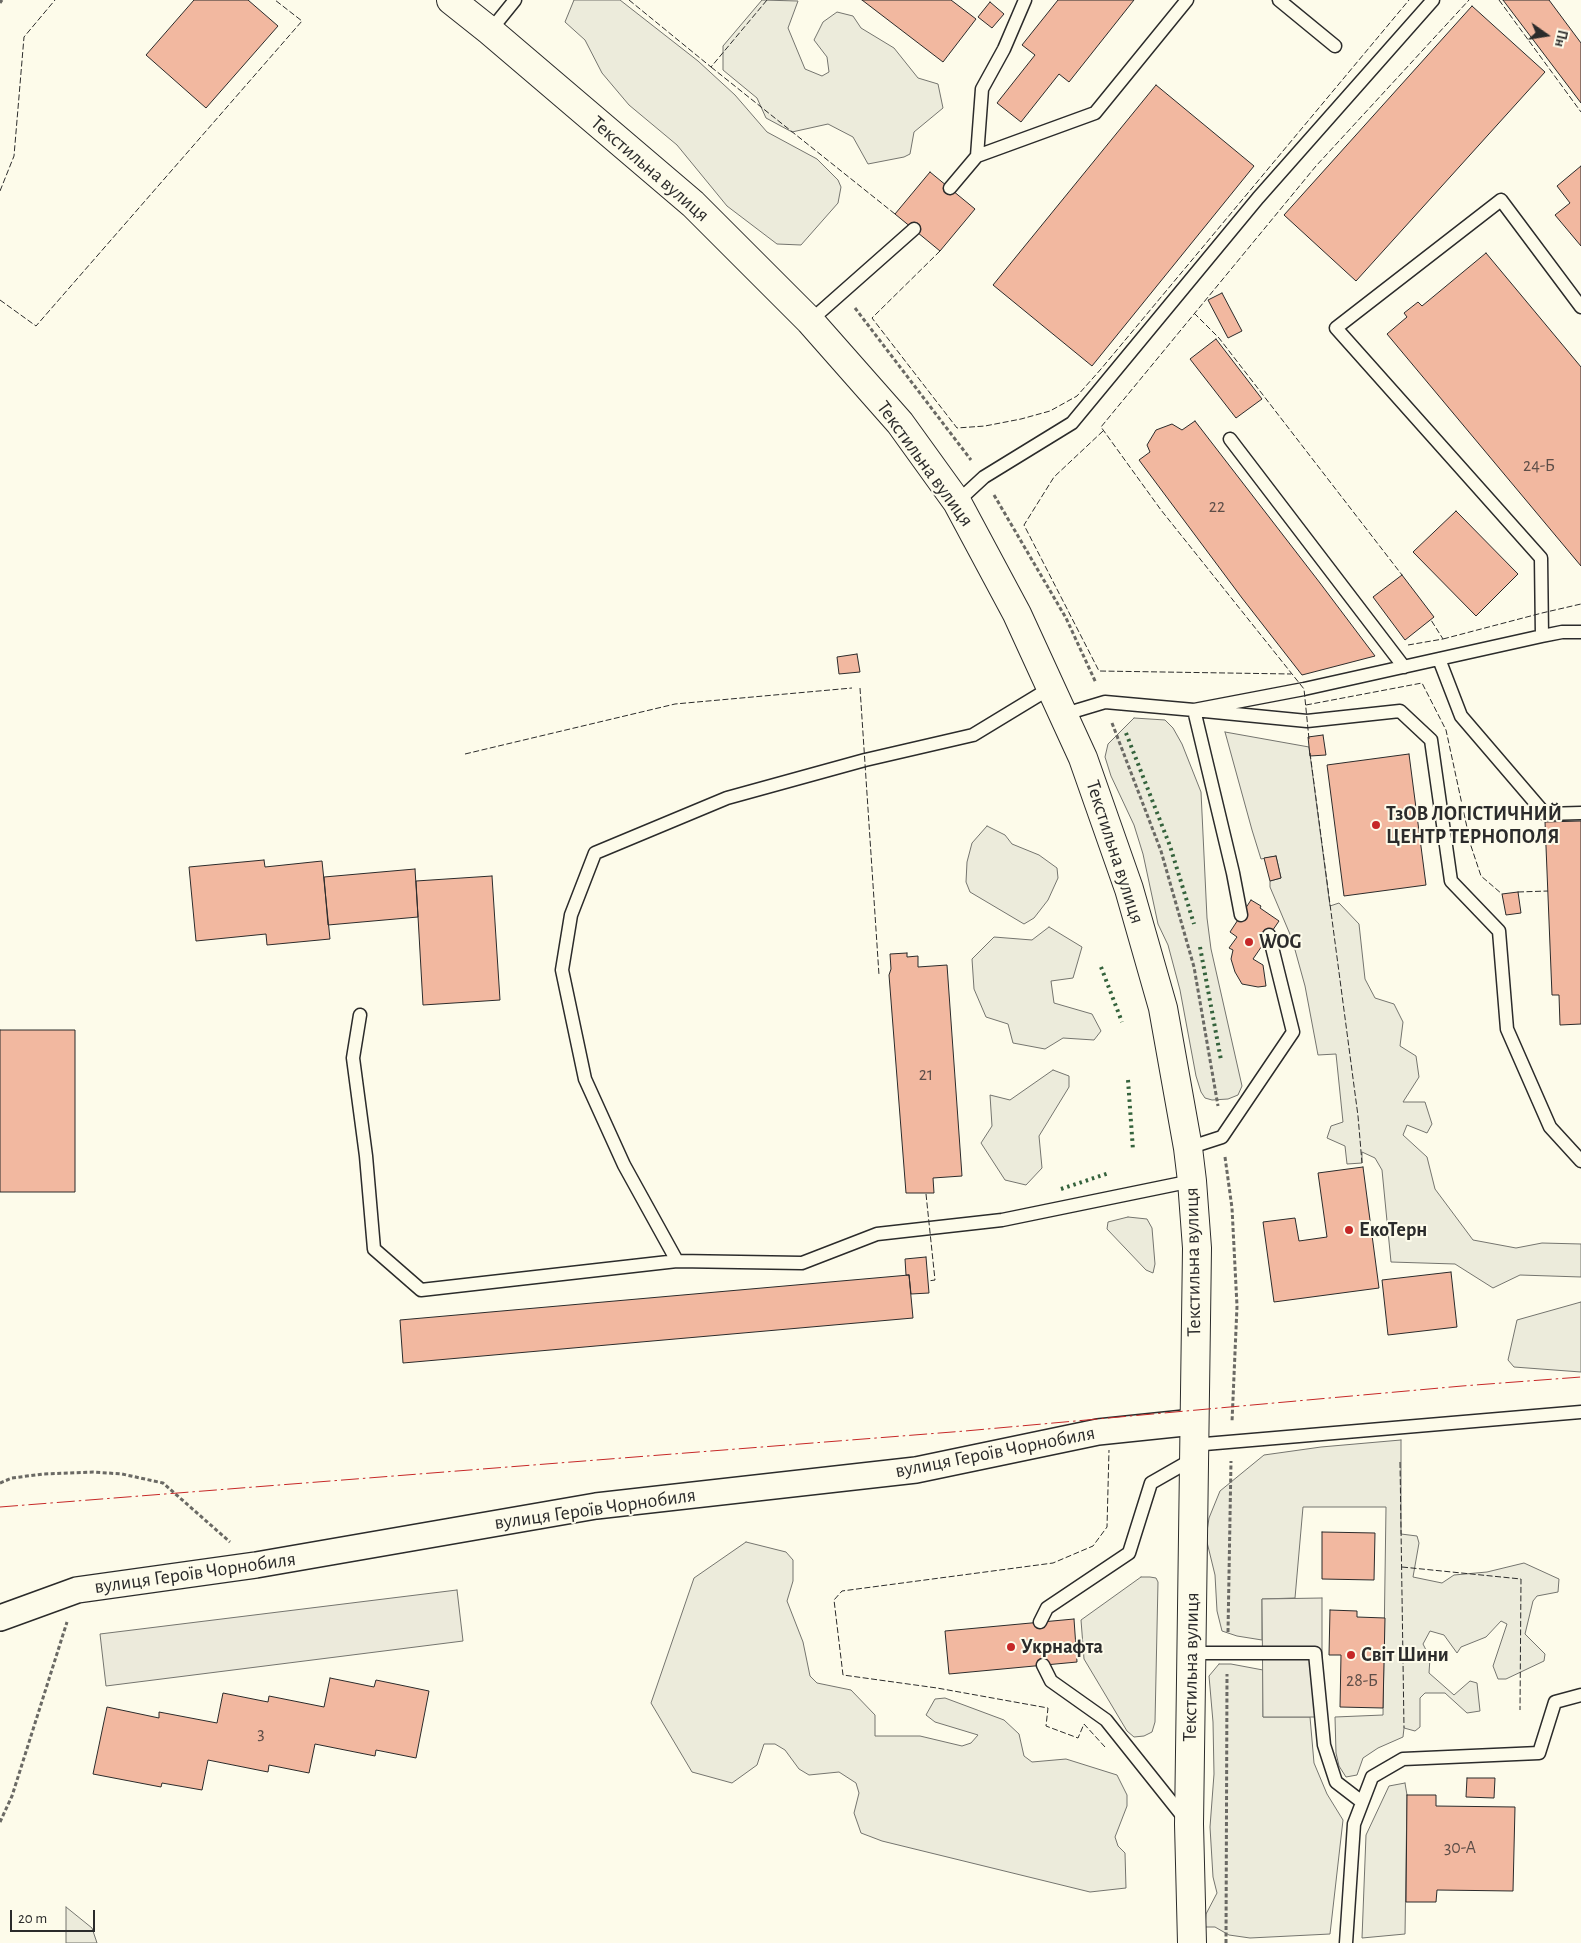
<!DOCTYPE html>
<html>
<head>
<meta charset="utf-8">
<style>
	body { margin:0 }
	#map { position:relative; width:1581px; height:1943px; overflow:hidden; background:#fdfbea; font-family:"Alegreya Sans",sans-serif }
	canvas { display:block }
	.north { position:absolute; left:1521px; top:10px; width:50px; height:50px; -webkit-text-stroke:4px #fdfbea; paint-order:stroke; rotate:103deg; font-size:14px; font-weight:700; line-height:20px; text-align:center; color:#2b2b2b }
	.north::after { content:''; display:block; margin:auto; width:18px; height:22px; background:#2b2b2b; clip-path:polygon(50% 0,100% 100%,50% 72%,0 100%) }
	.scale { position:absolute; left:10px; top:1910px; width:85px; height:22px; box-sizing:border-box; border:2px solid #2b2b2b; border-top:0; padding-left:6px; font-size:15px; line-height:18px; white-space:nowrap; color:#2b2b2b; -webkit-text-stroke:4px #fdfbea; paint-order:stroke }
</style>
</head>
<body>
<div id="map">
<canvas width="1581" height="1943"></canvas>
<div class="north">Пн</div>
<div class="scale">20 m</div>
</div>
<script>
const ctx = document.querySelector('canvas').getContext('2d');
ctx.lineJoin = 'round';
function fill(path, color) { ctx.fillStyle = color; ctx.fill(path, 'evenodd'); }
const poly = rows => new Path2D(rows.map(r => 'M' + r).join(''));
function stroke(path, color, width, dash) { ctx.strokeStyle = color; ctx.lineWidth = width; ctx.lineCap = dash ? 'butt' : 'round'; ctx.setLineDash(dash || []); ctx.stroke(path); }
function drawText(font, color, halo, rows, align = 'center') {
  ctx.font = font + ' "Alegreya Sans",sans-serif'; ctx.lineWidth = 4; ctx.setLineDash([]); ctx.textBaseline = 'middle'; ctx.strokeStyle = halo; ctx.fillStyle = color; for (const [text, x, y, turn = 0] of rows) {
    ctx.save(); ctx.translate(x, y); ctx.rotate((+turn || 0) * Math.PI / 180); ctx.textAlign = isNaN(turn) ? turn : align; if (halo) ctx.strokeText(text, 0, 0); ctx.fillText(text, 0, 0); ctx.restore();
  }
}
const green = poly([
	[574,0,620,0,698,61,735,95,767,132,817,159,838,180,841,187,838,203,801,245,777,244,727,206,677,145,629,105,602,73,585,40,565,22,574,0],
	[762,0,798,1,788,28,805,69,822,76,829,72,827,57,814,40,823,22,837,12,853,16,861,28,894,48,918,78,938,84,943,108,914,132,910,154,904,157,868,164,853,137,828,124,792,132,766,118,757,98,723,70,723,46,762,0],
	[1134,718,1165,720,1173,728,1182,744,1201,792,1207,918,1211,949,1242,1086,1238,1095,1228,1099,1212,1100,1205,1098,1201,1092,1196,1076,1180,990,1168,945,1158,924,1143,854,1134,825,1111,776,1105,757,1108,744,1134,718],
	[1225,732,1309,747,1330,906,1339,903,1359,924,1365,979,1375,998,1394,1004,1403,1022,1400,1046,1416,1056,1419,1077,1403,1102,1425,1102,1432,1124,1427,1133,1407,1125,1403,1135,1427,1157,1435,1189,1473,1240,1516,1248,1542,1243,1581,1244,1581,1277,1520,1275,1493,1288,1455,1264,1391,1262,1382,1170,1375,1158,1362,1152,1362,1163,1347,1164,1345,1146,1327,1138,1331,1126,1343,1122,1336,1054,1318,1055,1305,986,1292,939,1270,887,1270,881,1281,878,1276,856,1261,859,1252,830,1225,732],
	[987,826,1005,835,1012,844,1039,855,1057,868,1058,878,1048,900,1034,918,1024,924,970,892,966,882,967,862,972,843,987,826],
	[1049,927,1082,947,1073,978,1051,981,1054,1003,1092,1014,1101,1031,1094,1040,1063,1038,1045,1049,1013,1043,1008,1024,986,1017,974,989,972,959,994,937,1032,940,1049,927],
	[1053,1070,1069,1076,1069,1087,1039,1136,1042,1168,1026,1185,1005,1180,981,1143,992,1126,990,1095,1010,1100,1053,1070],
	[1128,1217,1147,1219,1152,1228,1155,1264,1153,1273,1146,1270,1107,1229,1108,1222,1128,1217],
	[1581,1302,1581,1372,1514,1367,1508,1360,1517,1320,1581,1302],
	[1401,1440,1401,1534,1417,1536,1419,1543,1413,1577,1442,1583,1454,1575,1487,1572,1524,1563,1559,1579,1558,1592,1537,1596,1533,1601,1525,1634,1545,1654,1544,1661,1506,1679,1498,1679,1493,1666,1507,1624,1501,1621,1486,1637,1461,1647,1457,1653,1444,1635,1430,1631,1423,1644,1430,1658,1429,1673,1454,1695,1470,1681,1477,1683,1480,1711,1467,1713,1445,1693,1425,1693,1420,1698,1420,1727,1415,1731,1404,1728,1403,1737,1378,1748,1363,1758,1357,1775,1346,1777,1339,1766,1336,1753,1335,1717,1383,1715,1386,1507,1303,1507,1295,1598,1262,1599,1262,1640,1237,1636,1222,1631,1217,1611,1215,1575,1206,1538,1209,1518,1220,1491,1264,1455,1321,1447,1401,1440],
	[746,1542,786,1552,793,1560,793,1581,787,1601,803,1642,810,1676,817,1683,851,1690,875,1715,875,1736,920,1736,962,1746,971,1743,978,1735,935,1722,926,1715,935,1699,945,1698,1004,1720,1019,1734,1024,1756,1032,1762,1066,1759,1117,1775,1127,1795,1127,1806,1115,1837,1118,1846,1125,1853,1126,1888,1090,1892,882,1841,861,1833,854,1813,859,1793,856,1783,839,1772,809,1775,799,1769,785,1750,775,1744,764,1744,757,1765,732,1783,692,1772,651,1703,694,1578,746,1542],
	[1141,1577,1150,1577,1156,1578,1158,1582,1155,1722,1152,1732,1144,1736,1134,1737,1127,1731,1084,1659,1081,1620,1141,1577],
	[1219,1664,1231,1664,1263,1670,1263,1717,1310,1717,1314,1763,1327,1794,1343,1820,1330,1934,1250,1938,1229,1935,1215,1927,1205,1927,1206,1914,1217,1893,1213,1877,1210,1827,1214,1774,1213,1722,1209,1676,1219,1664],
	[1405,1783,1407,1795,1405,1934,1362,1938,1366,1835,1389,1786,1405,1783],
	[66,1907,92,1928,97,1943,66,1943,66,1907]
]);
fill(green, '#ecebdb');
stroke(green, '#74746e', 1);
const parking = poly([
	[457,1590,463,1641,106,1686,100,1634,457,1590],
	[1322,1598,1322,1717,1263,1717,1262,1599,1322,1598]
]);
fill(parking, '#eceadb');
stroke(parking, '#74746e', 1);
const building = poly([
	[194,0,248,0,278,26,206,108,146,55,194,0],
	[862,0,951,0,976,19,943,62,862,0],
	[1058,0,1134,0,1069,82,1059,74,1021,122,997,103,1035,55,1022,45,1058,0],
	[1503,0,1549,0,1581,43,1581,103,1503,0],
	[990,2,1004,14,992,28,978,17,990,2],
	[1472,6,1545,72,1356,281,1284,215,1472,6],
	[1156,85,1254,166,1092,366,993,285,1156,85],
	[1581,166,1581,246,1555,215,1570,203,1557,186,1581,166],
	[930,172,975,209,940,251,895,214,930,172],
	[1486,253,1581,367,1581,566,1387,334,1407,317,1404,313,1418,302,1422,306,1486,253],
	[1222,293,1242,331,1228,338,1208,300,1222,293],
	[1216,339,1262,399,1236,418,1190,359,1216,339],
	[1195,421,1320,583,1375,656,1302,675,1242,598,1139,460,1150,452,1147,445,1156,430,1172,424,1182,430,1195,421],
	[1456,511,1518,574,1476,616,1413,552,1456,511],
	[1402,575,1434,617,1405,640,1373,597,1402,575],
	[857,654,860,672,839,674,837,657,857,654],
	[1323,735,1326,755,1310,756,1308,737,1323,735],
	[1409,754,1426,885,1344,896,1327,765,1409,754],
	[1581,821,1581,1024,1560,1025,1559,995,1552,995,1545,822,1581,821],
	[1276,856,1281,878,1270,881,1264,858,1276,856],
	[264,860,265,867,322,861,330,939,267,945,266,934,196,941,189,867,264,860],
	[415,869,418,917,328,925,324,877,415,869],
	[492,876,500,1000,423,1005,416,881,492,876],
	[1518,892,1521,913,1506,915,1502,894,1518,892],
	[1251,900,1261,906,1260,908,1279,921,1253,959,1263,965,1266,986,1258,987,1242,984,1235,972,1231,959,1233,950,1229,948,1237,937,1230,932,1251,900],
	[907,953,907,957,918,956,918,967,947,965,962,1176,933,1178,934,1193,906,1193,889,975,891,969,890,954,907,953],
	[0,1030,75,1030,75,1192,0,1192,0,1030],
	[1363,1167,1379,1288,1274,1302,1263,1222,1295,1218,1299,1241,1327,1237,1318,1173,1363,1167],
	[926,1257,929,1293,911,1294,909,1275,906,1275,905,1259,926,1257],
	[1451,1272,1457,1327,1388,1335,1382,1280,1451,1272],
	[909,1275,913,1318,403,1363,400,1320,909,1275],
	[1322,1532,1375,1533,1374,1580,1322,1579,1322,1532],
	[1330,1610,1357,1611,1357,1617,1385,1618,1383,1708,1340,1707,1341,1655,1329,1655,1330,1610],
	[1074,1619,1077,1662,949,1674,945,1631,1074,1619],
	[330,1678,374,1687,376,1680,429,1691,416,1758,376,1750,375,1756,315,1744,309,1773,269,1765,268,1772,208,1760,202,1790,162,1783,161,1787,93,1774,107,1707,159,1718,159,1712,217,1723,223,1693,268,1702,269,1696,324,1707,330,1678],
	[1467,1778,1495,1778,1494,1798,1466,1797,1467,1778],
	[1407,1795,1436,1795,1436,1806,1515,1807,1513,1891,1437,1890,1436,1902,1406,1902,1407,1795]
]);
fill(building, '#f2b8a0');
stroke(building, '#2b2b2b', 1);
const lane = poly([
	[1279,0,1335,46],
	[490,31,515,0],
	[977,156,982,89,1004,49,1025,0],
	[950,188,977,156,1095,113,1187,0],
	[810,321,914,229],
	[1230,439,1404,667],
	[957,502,984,477,1072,423,1258,198,1433,0],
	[1542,636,1541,558,1336,328,1501,200,1581,307],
	[1439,659,1461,716,1545,814,1581,813],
	[1065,714,1105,702,1194,710,1304,689,1542,636,1562,632,1581,632],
	[1241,915,1233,873,1194,710,1307,721,1400,711,1431,740,1451,881,1499,931,1507,1029,1550,1127,1581,1161],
	[360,1015,353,1058,366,1156,374,1249,421,1290,677,1261,802,1263,877,1234,1002,1220,1192,1181],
	[1188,1148,1222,1137,1293,1032,1269,935],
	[677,1261,624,1165,585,1079,562,970,571,915,595,853,727,798,865,760,973,735,1052,687],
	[1193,1445,1581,1412],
	[1040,1622,1047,1608,1129,1553,1151,1483,1193,1459],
	[1191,1653,1315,1653,1324,1745,1336,1782,1362,1802],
	[1043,1665,1051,1681,1106,1720,1185,1819],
	[1346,1943,1354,1824,1372,1777,1403,1759,1539,1753,1555,1702,1581,1695]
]);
const street = poly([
	[0,1618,77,1590,256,1565,596,1506,916,1470,1098,1432,1194,1422]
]);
const secondary = poly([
	[451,0,490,31,693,204,810,321,900,423,957,502,1017,614,1083,758,1129,889,1163,1008,1188,1148,1192,1181,1197,1248,1189,1824,1192,1943]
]);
stroke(lane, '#2b2b2b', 15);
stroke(street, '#2b2b2b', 28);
stroke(secondary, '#2b2b2b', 30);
stroke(poly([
	[0,3,2,0],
	[855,308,971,460],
	[994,495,1066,618,1096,683],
	[1112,723,1161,851,1194,967,1218,1106],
	[1225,1157,1232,1208,1237,1306,1232,1422],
	[0,1483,12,1478,43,1474,93,1472,122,1474,163,1483,230,1542],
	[1228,1632,1231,1461],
	[0,1822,12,1796,67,1622],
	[1226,1943,1227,1674]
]), '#6a6964', 3, [4, 2.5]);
stroke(lane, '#fdfbea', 12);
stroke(street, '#fdfbea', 25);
stroke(secondary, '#fdfbea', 28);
stroke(poly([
	[1126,733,1170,846,1194,924],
	[1200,947,1221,1060],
	[1101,967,1122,1022],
	[1128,1080,1133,1150],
	[1061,1189,1109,1173]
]), '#34623c', 4, [2.5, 4]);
stroke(poly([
	[629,0,711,67,767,0],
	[1499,0,1581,112],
	[711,67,895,214],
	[0,191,14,156,24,37,55,0],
	[940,251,872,318,957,428,985,426,1021,419,1050,411,1077,396,1101,369,1409,0],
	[0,300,36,326,302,21,275,0],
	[1194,313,1219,338,1402,575],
	[1103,431,1054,477,1024,525,1099,671,1291,674],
	[1443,639,1542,613,1581,604],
	[1408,645,1443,639,1431,620],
	[860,688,879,975],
	[1306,705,1422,683,1446,730,1471,846,1481,876,1502,894],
	[1309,739,1304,689,1161,510,1101,427,1316,166,1469,0],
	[1310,753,1358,1116,1362,1163],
	[465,754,675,704,852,688],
	[1518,892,1548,891],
	[926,1194,935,1280,928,1281],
	[1400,1462,1404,1728],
	[1402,1567,1521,1579,1520,1710],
	[1105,1747,1084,1724,1078,1738,1046,1726,1048,1708,937,1688,843,1675,834,1600,842,1591,1053,1563,1093,1546,1107,1527,1109,1450]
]), '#2b2b2b', 1, [6, 2.5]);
stroke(poly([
	[0,1507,965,1431,1462,1386,1581,1377]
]), '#c62828', 1, [18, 4, 2.5, 4]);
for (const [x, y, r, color] of [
	[1376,825,5,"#c62828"],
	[1249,942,5,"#c62828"],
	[1349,1230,5,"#c62828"],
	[1011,1647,5,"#c62828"],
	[1351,1655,5,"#c62828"]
]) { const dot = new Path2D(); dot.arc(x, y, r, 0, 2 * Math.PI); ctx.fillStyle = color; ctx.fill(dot); stroke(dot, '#fdfbea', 2); }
drawText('18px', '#5d4e48', null, [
	["24-Б",1539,466],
	["22",1217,507],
	["21",926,1075],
	["28-Б",1362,1681],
	["3",261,1734],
	["30-А",1460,1848]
]);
drawText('20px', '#2b2b2b', '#fdfbea', [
	["Текстильна вулиця",650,169,41],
	["Текстильна вулиця",925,464,54],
	["Текстильна вулиця",1115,852,72],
	["Текстильна вулиця",1193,1262,-91],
	["вулиця Героїв Чорнобиля",995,1452,-11],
	["вулиця Героїв Чорнобиля",595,1509,-8],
	["вулиця Героїв Чорнобиля",195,1573,-8],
	["Текстильна вулиця",1191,1667,-89]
]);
drawText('bold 20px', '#2b2b2b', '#fdfbea', [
	["ТзОВ ЛОГІСТИЧНИЙ",1386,814],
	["ЦЕНТР ТЕРНОПОЛЯ",1386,837],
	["WOG",1259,942],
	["ЕкоТерн",1359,1230],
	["Укрнафта",1021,1647],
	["Світ Шини",1361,1655]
], 'left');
</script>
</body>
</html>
